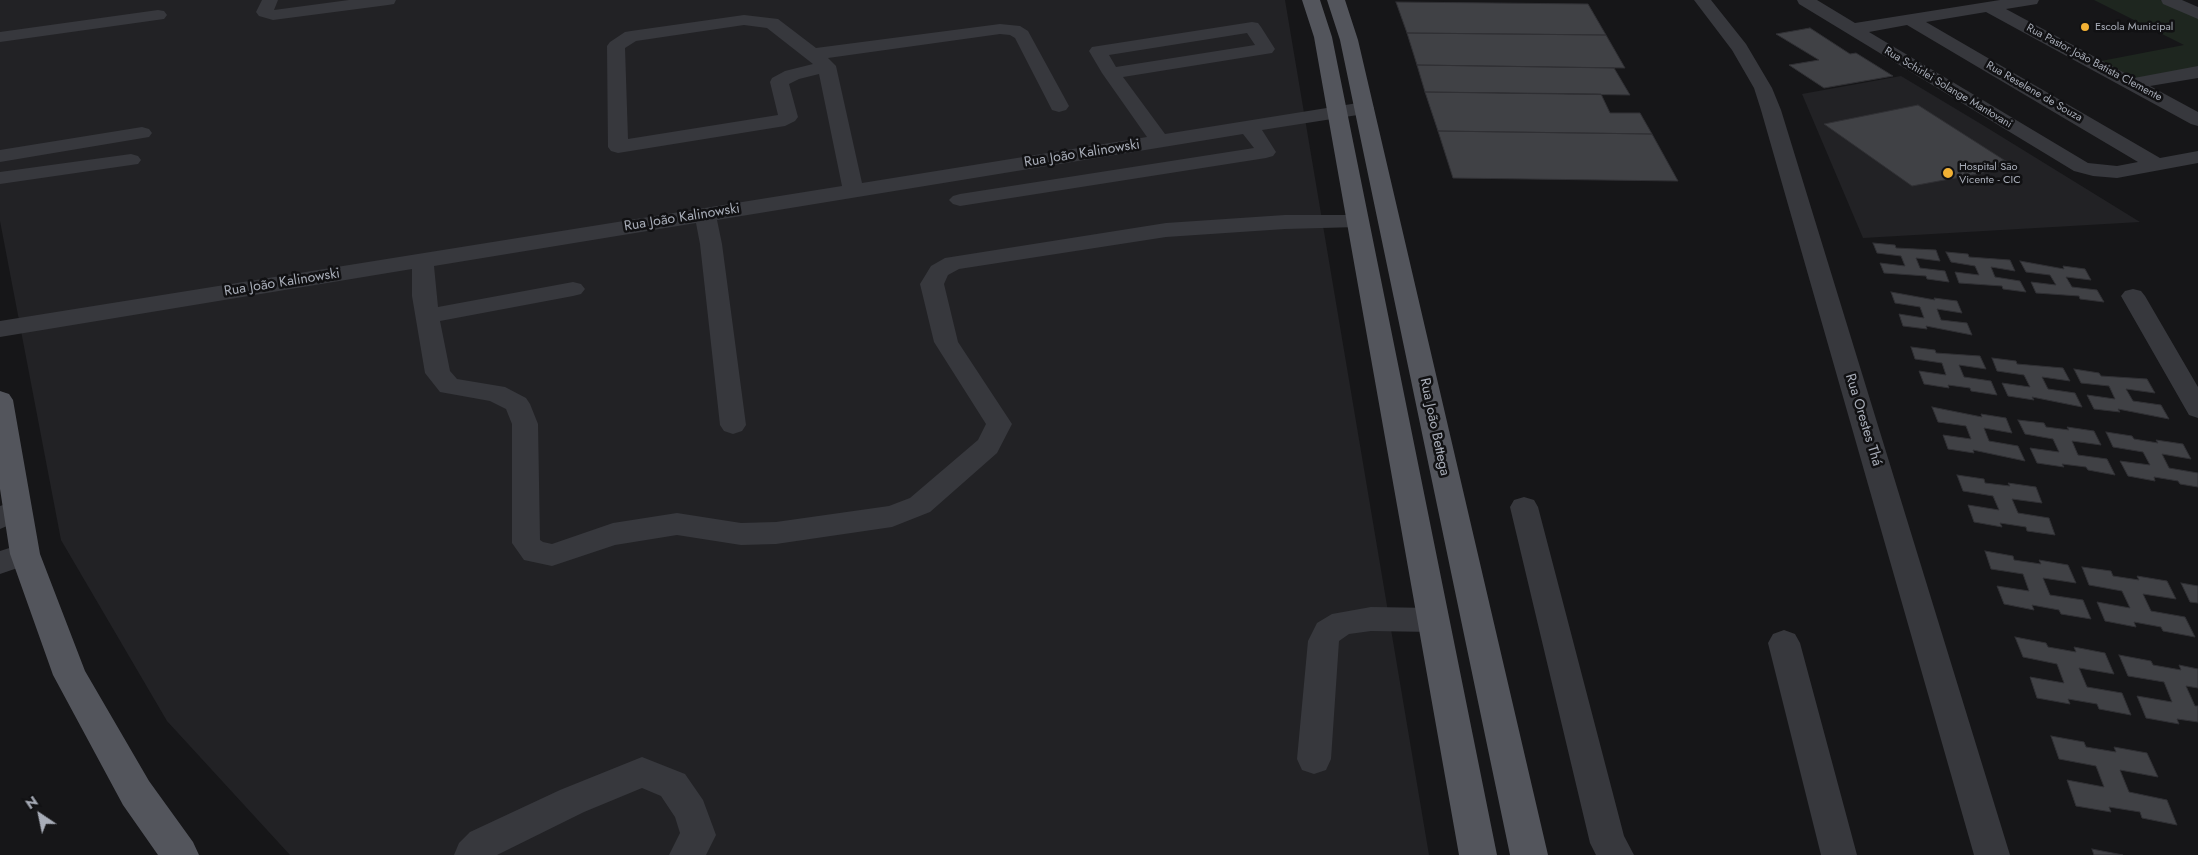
<!DOCTYPE html>
<html>
<head>
<meta charset="utf-8">
<style>
	body { margin:0 }
	#map { position:relative; width:2198px; height:855px; overflow:hidden; background:#161618; font-family:Jost,sans-serif }
	canvas { display:block }
	.north { position:absolute; left:15px; top:790px; width:50px; height:50px; -webkit-text-stroke:4px #111113; paint-order:stroke; rotate:326deg; font-size:14px; font-weight:700; line-height:20px; text-align:center; color:#a8adb8 }
	.north::after { content:''; display:block; margin:auto; width:18px; height:22px; background:#a8adb8; clip-path:polygon(50% 0,100% 100%,50% 72%,0 100%) }
</style>
</head>
<body>
<div id="map">
<canvas width="2198" height="855"></canvas>
<div class="north">N</div>
</div>
<script>
const ctx = document.querySelector('canvas').getContext('2d');
ctx.lineJoin = 'round';
function fill(path, color) { ctx.fillStyle = color; ctx.fill(path, 'evenodd'); }
const poly = rows => new Path2D(rows.map(r => 'M' + r).join(''));
function stroke(path, color, width, dash) { ctx.strokeStyle = color; ctx.lineWidth = width; ctx.lineCap = dash ? 'butt' : 'round'; ctx.setLineDash(dash || []); ctx.stroke(path); }
function drawText(font, color, halo, rows, align = 'center') {
  ctx.font = font + ' Jost,sans-serif'; ctx.lineWidth = 5; ctx.setLineDash([]); ctx.textBaseline = 'middle'; ctx.strokeStyle = halo; ctx.fillStyle = color; for (const [text, x, y, turn = 0] of rows) {
    ctx.save(); ctx.translate(x, y); ctx.rotate((+turn || 0) * Math.PI / 180); ctx.textAlign = isNaN(turn) ? turn : align; if (halo) ctx.strokeText(text, 0, 0); ctx.fillText(text, 0, 0); ctx.restore();
  }
}
fill(poly([
	[0,0,1285,0,1429,855,290,855,167,721,61,540,0,221],
	[1901,76,1981,124,2140,222,1863,238,1802,94]
]), '#222225');
fill(poly([
	[2094,0,2160,0,2198,18,2198,68,2136,79,2101,61,2184,45]
]), '#1e261f');
const building = poly([
	[1396,2,1588,4,1606,35,1407,33,1396,2],
	[1810,28,1850,54,1856,53,1893,76,1824,88,1789,65,1819,60,1776,34,1810,28],
	[1407,33,1606,35,1625,68,1417,65,1407,33],
	[1417,65,1614,68,1630,95,1425,92,1417,65],
	[1425,92,1601,94,1610,113,1640,113,1652,134,1438,131,1425,92],
	[1918,105,2015,167,1912,186,1824,124,1918,105],
	[1438,131,1652,134,1678,181,1453,178,1438,131],
	[1873,243,1895,245,1896,248,1936,250,1940,261,1916,258,1920,268,1945,271,1949,282,1927,279,1926,276,1884,273,1880,263,1905,266,1901,256,1877,253,1873,243],
	[1946,252,1968,254,1969,257,2010,260,2015,271,1991,267,1995,277,2020,281,2026,292,2003,289,2002,286,1959,283,1955,272,1979,275,1975,266,1951,262,1946,252],
	[2020,261,2064,269,2063,266,2085,269,2091,280,2066,277,2072,287,2097,290,2104,302,2080,299,2079,296,2036,293,2031,282,2056,285,2050,275,2026,272,2020,261],
	[1891,292,1935,300,1934,298,1957,301,1962,313,1937,309,1941,320,1967,323,1972,335,1926,326,1927,329,1903,326,1899,314,1924,318,1920,307,1895,303,1891,292],
	[1911,347,1935,350,1936,353,1980,356,1986,369,1959,365,1964,377,1991,381,1997,395,1971,391,1970,388,1948,385,1949,388,1924,384,1919,371,1946,375,1942,363,1915,359,1911,347],
	[1992,358,2016,361,2017,364,2063,368,2070,381,2042,377,2048,389,2075,393,2082,407,2032,397,2034,400,2008,396,2002,383,2030,387,2024,375,1997,371,1992,358],
	[2074,369,2099,373,2101,376,2147,379,2155,393,2126,389,2133,401,2161,405,2169,419,2118,409,2120,412,2094,409,2087,395,2115,399,2109,386,2081,383,2074,369],
	[1932,407,1982,417,1981,414,2006,418,2012,433,1984,428,1989,441,2018,446,2025,461,1973,450,1974,453,1948,449,1943,435,1971,439,1966,426,1938,422,1932,407],
	[2018,420,2044,423,2046,427,2069,430,2067,427,2094,431,2101,445,2072,441,2078,455,2107,459,2115,475,2088,470,2086,467,2062,464,2064,467,2037,463,2030,448,2059,452,2053,439,2025,434,2018,420],
	[2106,432,2132,436,2134,439,2158,443,2156,440,2183,444,2191,459,2162,454,2169,468,2198,473,2198,487,2180,484,2178,481,2154,477,2155,481,2128,476,2120,461,2150,465,2143,452,2113,447,2106,432],
	[1957,475,1984,479,1985,483,2010,486,2008,483,2036,487,2042,503,2012,499,2018,513,2049,518,2055,535,2027,531,2026,527,2000,523,2002,527,1974,522,1968,505,1999,510,1993,496,1963,491,1957,475],
	[1985,551,2013,556,2014,560,2041,564,2039,560,2068,565,2076,583,2043,578,2050,595,2083,600,2091,619,2061,614,2059,610,2032,605,2034,610,2004,604,1997,586,2029,591,2023,574,1991,569,1985,551],
	[2082,567,2111,571,2113,576,2139,580,2137,576,2167,581,2176,599,2143,594,2151,611,2185,617,2195,637,2163,631,2161,627,2134,622,2136,627,2105,621,2097,602,2130,608,2122,591,2089,585,2082,567],
	[2181,583,2198,586,2198,603,2190,602,2181,583],
	[2015,637,2046,643,2048,647,2076,652,2074,647,2105,653,2114,674,2079,668,2087,687,2122,693,2131,715,2099,709,2097,704,2068,699,2070,704,2037,698,2030,677,2064,683,2057,664,2023,657,2015,637],
	[2119,655,2151,661,2153,665,2181,670,2179,665,2198,669,2198,688,2186,686,2195,706,2198,706,2198,722,2177,719,2179,724,2146,718,2137,696,2172,702,2164,682,2128,676,2119,655],
	[2051,736,2084,742,2086,747,2116,752,2114,747,2147,753,2158,777,2120,770,2129,792,2167,800,2177,825,2142,818,2140,812,2109,807,2111,812,2076,806,2067,780,2104,787,2096,766,2059,759,2051,736],
	[2092,849,2123,855,2094,855,2092,849]
]);
fill(building, '#404145');
stroke(building, '#303034', 1);
fill(poly([
	[262,0,278,0,274,10,349,0,396,0,394,4,388,5,273,20,259,16,256,12,262,0],
	[1694,0,1711,0,1746,44,1772,88,1781,110,2010,855,1974,855,1761,110,1754,88,1732,50,1694,0],
	[1797,0,1817,0,1855,23,2000,0,2039,0,2037,4,2006,9,2134,78,2198,66,2198,78,2150,86,2198,112,2198,126,2191,124,1986,12,1926,22,2160,158,2198,151,2198,163,2117,178,2093,176,2074,171,1799,4,1797,0],
	[1907,25,2138,162,2117,166,2088,163,1869,32,1907,25],
	[2161,0,2182,0,2198,7,2198,19,2163,4,2161,0],
	[158,10,164,11,167,15,164,19,0,42,0,32,158,10],
	[744,15,778,19,816,48,1000,24,1020,26,1028,31,1069,106,1066,110,1059,112,1052,110,1015,38,1010,35,1000,34,828,58,836,66,862,183,1147,137,1102,73,1089,51,1092,47,1252,22,1258,23,1261,27,1275,49,1272,53,1123,77,1165,134,1364,102,1371,104,1374,108,1371,112,1364,114,1262,130,1276,152,1273,156,1266,158,960,206,953,204,949,200,953,196,960,194,1254,148,1243,134,717,220,722,244,746,425,742,431,733,434,724,431,720,425,700,244,696,223,434,266,438,307,573,282,581,284,585,289,581,294,573,296,440,321,450,371,457,379,505,387,526,398,530,404,538,424,540,540,543,542,552,544,613,523,677,513,741,523,776,522,889,506,910,498,978,440,986,424,934,342,920,284,931,266,945,258,1166,223,1285,215,1358,215,1366,216,1369,221,1366,226,1358,227,1285,229,1166,237,959,269,948,275,944,284,958,342,1012,424,997,453,930,512,892,527,776,544,741,545,677,535,615,545,552,566,524,560,512,543,512,424,506,409,490,401,440,392,425,373,412,296,412,269,0,337,0,321,842,186,819,74,799,79,789,84,798,117,795,121,785,126,618,153,611,151,608,147,607,46,610,42,625,32,631,31,744,15],
	[744,25,767,28,813,64,785,71,772,78,770,82,778,115,628,139,625,48,636,41,744,25],
	[1247,33,1255,45,1116,67,1109,55,1247,33],
	[142,127,149,129,152,133,149,137,0,162,0,150,142,127],
	[131,154,138,156,141,160,138,164,0,184,0,172,131,154],
	[2133,289,2141,291,2145,296,2198,387,2198,418,2189,415,2121,296,2125,291,2133,289],
	[1524,497,1534,500,1538,507,1624,836,1634,855,1596,855,1590,843,1510,507,1514,500,1524,497],
	[18,500,28,503,32,510,28,517,0,529,0,506,18,500],
	[25,543,35,546,40,554,35,562,0,574,0,551,25,543],
	[1371,607,1434,608,1445,611,1449,620,1445,629,1434,632,1371,631,1349,634,1339,641,1331,759,1326,770,1314,774,1302,770,1297,759,1308,641,1317,623,1332,614,1371,607],
	[1784,630,1795,634,1800,643,1857,855,1821,855,1768,643,1773,634,1784,630],
	[642,757,685,774,703,800,716,835,706,855,669,855,680,833,675,817,661,796,642,788,584,812,497,855,454,855,459,843,470,832,560,790,642,757]
]), '#37383d');
fill(poly([
	[1302,0,1320,0,1332,37,1497,855,1459,855,1314,37,1302,0],
	[1327,0,1345,0,1358,40,1548,855,1510,855,1340,40,1327,0],
	[0,391,9,394,13,400,40,554,85,671,149,781,193,842,199,855,158,855,123,805,53,675,10,554,0,489,0,391]
]), '#53555c');
for (const [x, y, r, color] of [
	[2085,27,5,"#f2b134"],
	[1948,173,6,"#f2b134"]
]) { const dot = new Path2D(); dot.arc(x, y, r, 0, 2 * Math.PI); ctx.fillStyle = color; ctx.fill(dot); stroke(dot, '#111113', 2); }
drawText('11px', '#a8adb8', '#111113', [
	["Escola Municipal",2095,27],
	["Hospital São",1959,167],
	["Vicente - CIC",1959,180]
], 'left');
drawText('11px', '#a8adb8', '#111113', [
	["Rua Pastor João Batista Clemente",2094,63,28],
	["Rua Schirlei Solange Mantovani",1948,88,31],
	["Rua Reselene de Souza",2034,92,30]
]);
drawText('14px', '#a8adb8', '#111113', [
	["Rua João Kalinowski",1082,154,-9],
	["Rua João Kalinowski",682,218,-9],
	["Rua João Kalinowski",282,283,-9],
	["Rua Orestes Thá",1863,420,73],
	["Rua João Bettega",1434,427,78]
]);
</script>
</body>
</html>
